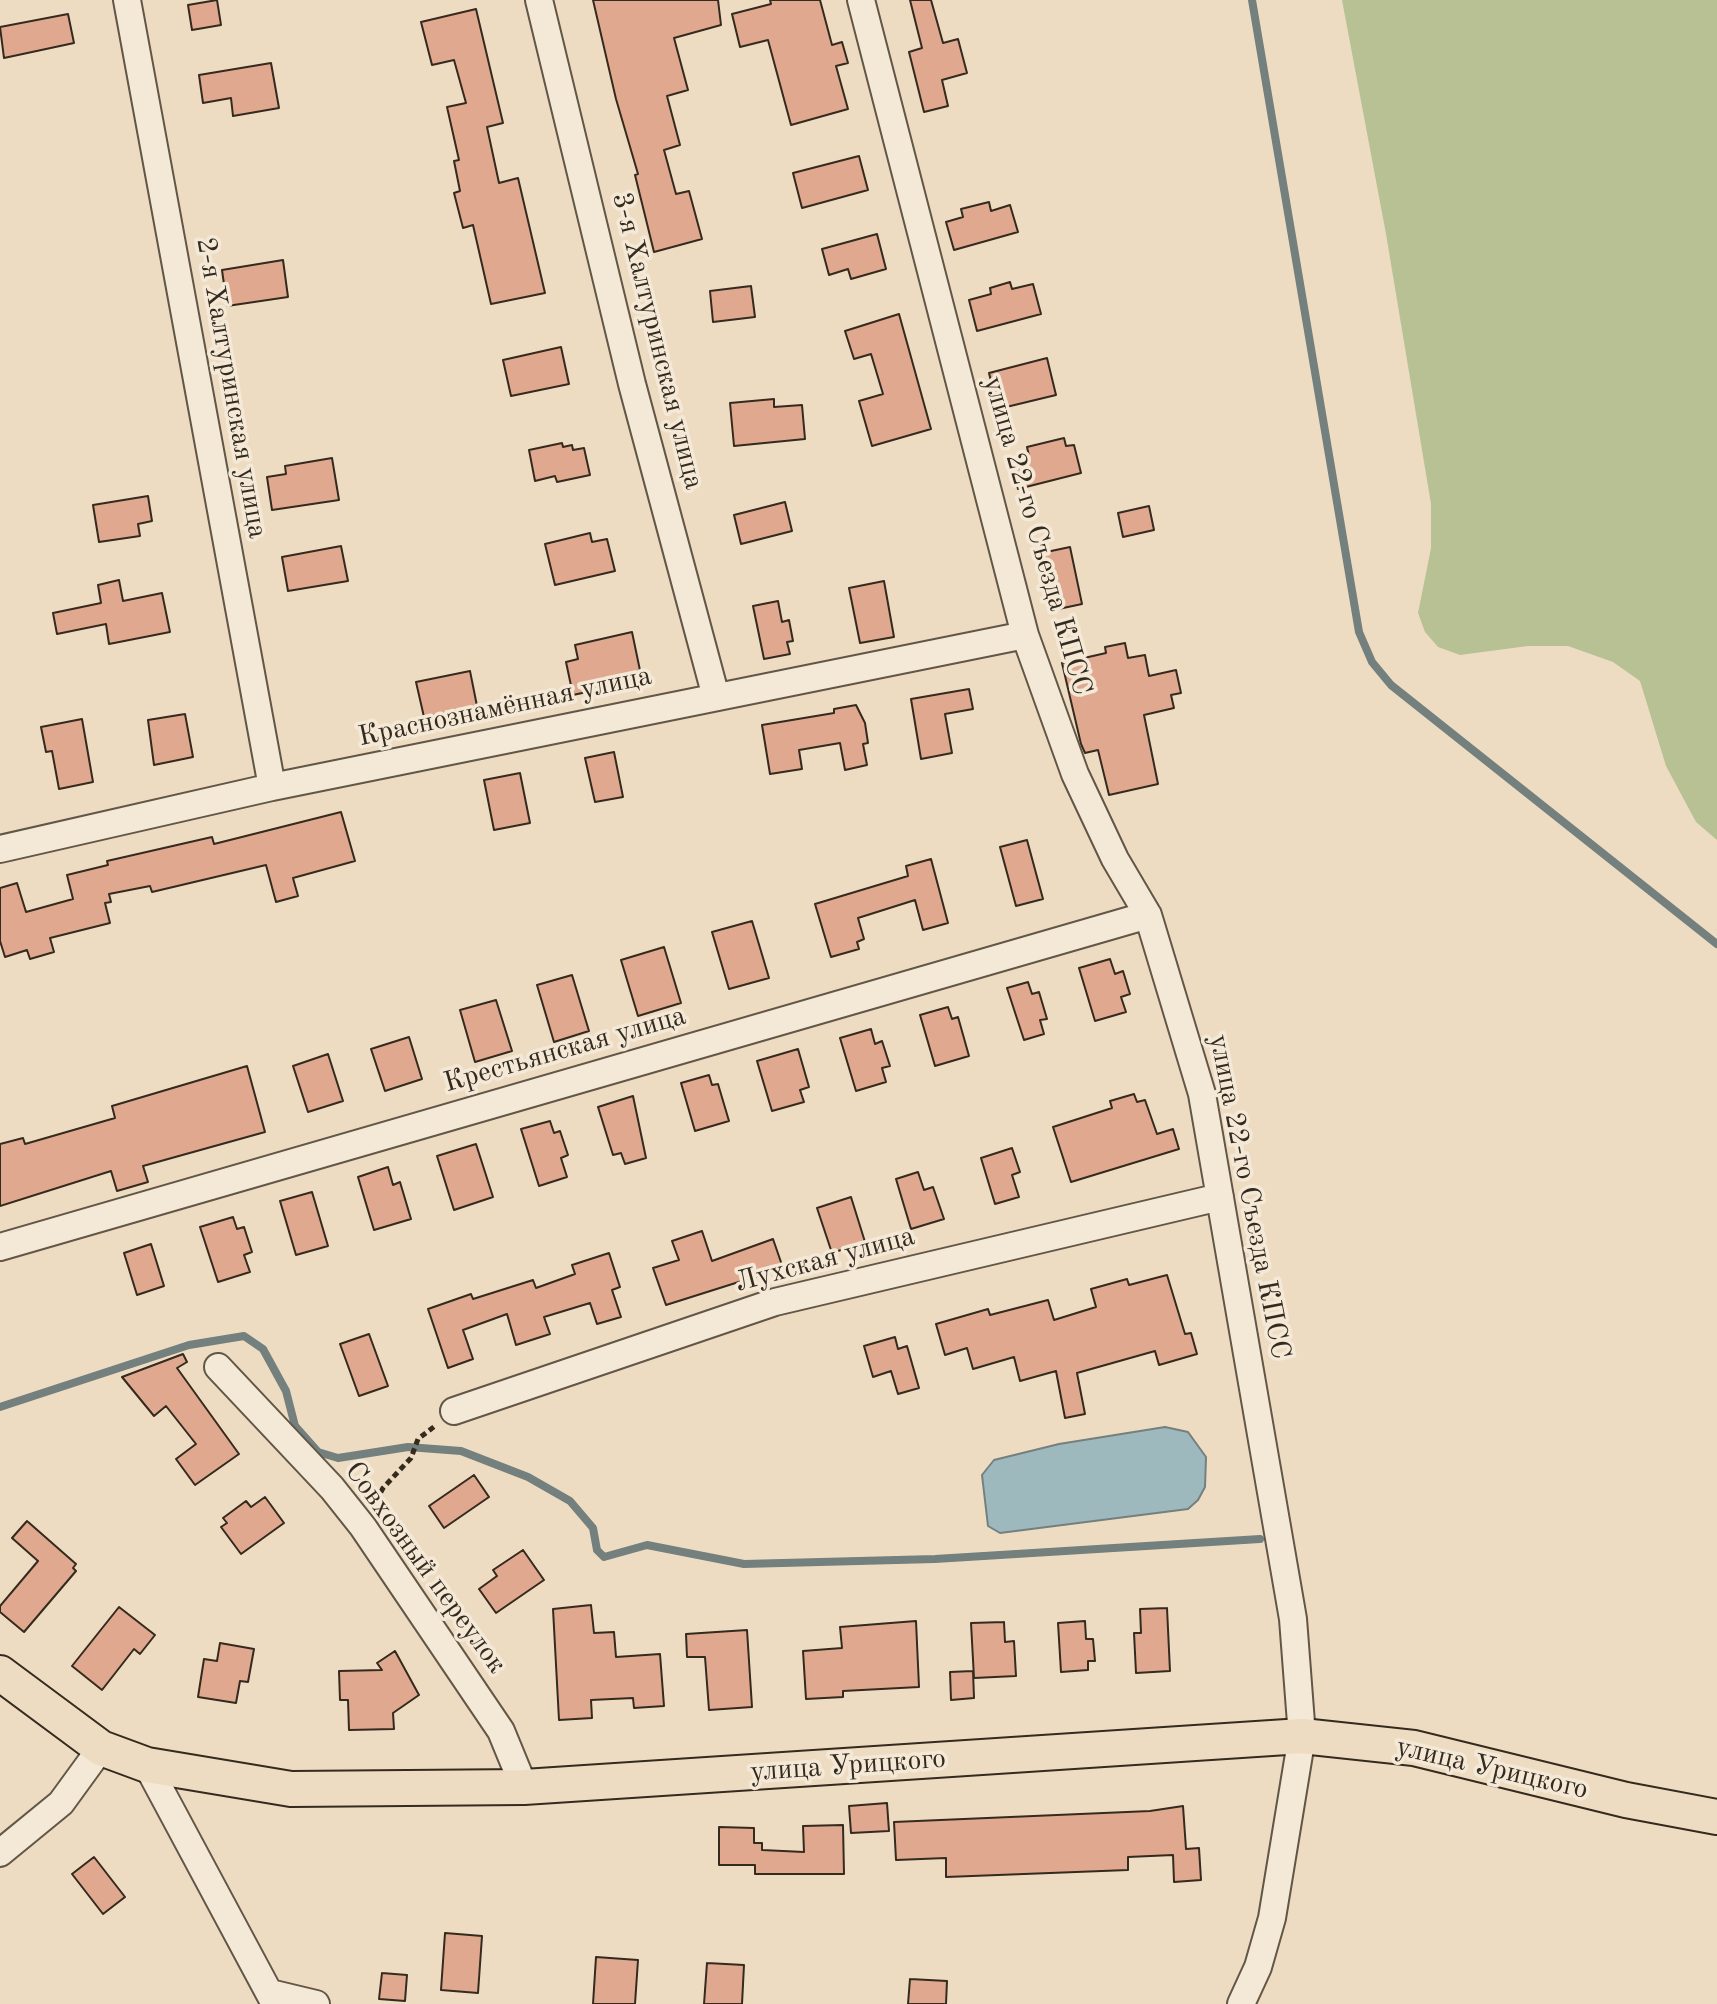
<!DOCTYPE html>
<html>
<head>
<meta charset="utf-8">
<style>
	body { margin:0 }
	canvas { display:block; background:#eedcc2 }
</style>
</head>
<body>
<canvas width="1717" height="2004"></canvas>
<script>
const ctx = document.querySelector('canvas').getContext('2d');
ctx.lineJoin = 'round';
function fill(path, color) { ctx.fillStyle = color; ctx.fill(path, 'evenodd'); }
const poly = rows => new Path2D(rows.map(r => 'M' + r).join(''));
function stroke(path, color, width, dash) { ctx.strokeStyle = color; ctx.lineWidth = width; ctx.lineCap = dash ? 'butt' : 'round'; ctx.setLineDash(dash || []); ctx.stroke(path); }
function drawText(font, color, halo, rows, align = 'center') {
  ctx.font = font + ' "Old Standard TT",serif'; ctx.lineWidth = 7; ctx.setLineDash([]); ctx.textBaseline = 'middle'; ctx.strokeStyle = halo; ctx.fillStyle = color; for (const [text, x, y, turn = 0] of rows) {
    ctx.save(); ctx.translate(x, y); ctx.rotate((+turn || 0) * Math.PI / 180); ctx.textAlign = isNaN(turn) ? turn : align; if (halo) ctx.strokeText(text, 0, 0); ctx.fillText(text, 0, 0); ctx.restore();
  }
}
fill(poly([
	[1342,0,1717,0,1717,840,1696,822,1666,766,1640,681,1613,662,1568,646,1528,646,1460,655,1438,647,1425,632,1418,613,1431,548,1431,504,1386,234]
]), '#b7c194');
const water = poly([
	[1165,1427,1188,1432,1206,1457,1205,1487,1198,1500,1188,1509,1000,1533,988,1526,982,1475,994,1460,1059,1444,1165,1427]
]);
fill(water, '#9eb9be');
stroke(water, '#74807e', 2);
stroke(poly([
	[1252,0,1359,632,1372,662,1391,685,1717,944],
	[0,1407,189,1345,244,1336,263,1349,286,1391,295,1426,318,1452,338,1458,408,1447,461,1451,528,1477,570,1501,593,1528,597,1550,604,1557,647,1545,744,1564,935,1559,1260,1539]
]), '#74807e', 8);
const building = poly([
	[217,0,221,25,192,30,188,5,217,0],
	[593,0,718,0,721,25,674,38,688,90,667,96,680,145,664,150,676,194,689,191,702,239,654,252,635,175,638,174,616,99,593,0],
	[770,0,820,0,832,45,842,42,848,63,836,66,848,109,791,125,768,40,740,47,732,14,771,4,770,0],
	[910,0,931,0,943,43,958,39,967,73,942,80,948,106,924,112,909,52,922,48,910,0],
	[476,9,503,123,487,127,499,183,518,178,545,293,491,304,473,225,463,228,454,193,460,191,454,161,459,160,447,107,466,103,454,60,432,65,421,22,476,9],
	[68,14,74,43,4,58,0,27,68,14],
	[271,63,279,108,233,116,231,98,203,103,199,75,271,63],
	[859,156,868,190,802,208,793,173,859,156],
	[989,202,991,211,1010,205,1018,232,954,250,946,222,963,217,961,209,989,202],
	[877,234,886,269,851,279,848,269,829,275,822,249,877,234],
	[283,260,288,297,227,306,222,270,283,260],
	[1010,282,1012,289,1033,284,1041,314,977,331,969,300,991,294,990,288,1010,282],
	[751,286,755,317,713,322,710,291,751,286],
	[899,314,931,429,872,446,859,401,883,394,871,354,854,359,845,331,899,314],
	[561,347,569,384,511,396,503,360,561,347],
	[1047,358,1056,395,998,409,989,373,1047,358],
	[774,399,774,407,802,405,805,439,734,446,730,403,774,399],
	[1064,438,1066,446,1074,445,1081,473,1018,489,1011,461,1029,456,1027,447,1064,438],
	[562,443,563,447,572,445,573,450,584,448,590,475,557,482,555,476,535,481,529,450,562,443],
	[332,458,339,500,272,510,267,477,286,474,285,466,332,458],
	[148,496,152,521,138,524,140,536,99,542,93,505,148,496],
	[785,502,792,531,741,544,734,515,785,502],
	[1149,506,1154,530,1123,537,1118,513,1149,506],
	[590,533,592,542,607,539,615,571,555,585,545,544,590,533],
	[341,546,348,581,288,591,282,557,341,546],
	[1070,547,1082,604,1049,611,1037,554,1070,547],
	[119,580,123,601,162,593,170,632,109,644,106,624,57,634,53,613,101,603,98,585,119,580],
	[884,581,894,637,860,643,849,588,884,581],
	[778,601,782,622,789,620,793,641,787,642,790,654,764,659,753,606,778,601],
	[632,632,642,680,573,695,566,662,578,659,575,645,632,632],
	[1125,643,1128,658,1145,655,1149,676,1176,670,1181,693,1171,695,1174,708,1144,715,1158,784,1109,795,1098,750,1085,753,1081,744,1062,663,1106,653,1105,647,1125,643],
	[470,671,477,706,424,717,416,682,470,671],
	[969,689,973,709,945,714,952,753,921,759,911,699,969,689],
	[856,705,865,723,868,743,863,744,867,765,845,770,840,743,799,750,802,769,770,774,762,725,834,713,834,709,856,705],
	[185,714,193,757,154,765,148,720,185,714],
	[82,719,93,782,59,789,52,751,46,752,41,727,82,719],
	[614,752,623,797,595,802,585,758,614,752],
	[520,773,530,823,494,830,484,780,520,773],
	[341,812,355,861,293,878,298,896,276,902,266,865,152,892,150,886,109,894,111,902,105,903,110,923,50,938,54,952,30,959,27,950,5,957,0,941,0,888,17,883,26,912,73,899,67,875,108,865,107,861,212,837,214,844,341,812],
	[1027,840,1043,899,1016,906,1000,847,1027,840],
	[931,859,948,923,923,930,915,900,858,918,864,939,857,942,859,949,831,957,815,904,908,876,906,866,931,859],
	[752,921,769,978,729,989,712,932,752,921],
	[664,947,681,1003,638,1016,621,960,664,947],
	[1110,959,1115,974,1123,971,1130,994,1121,997,1126,1012,1095,1021,1079,968,1110,959],
	[572,975,589,1031,554,1042,537,985,572,975],
	[1028,982,1032,994,1039,992,1047,1019,1040,1020,1044,1034,1024,1040,1007,988,1028,982],
	[496,1000,512,1051,475,1062,460,1010,496,1000],
	[948,1007,952,1019,958,1017,969,1056,935,1066,920,1015,948,1007],
	[871,1029,875,1044,882,1041,890,1066,882,1068,886,1082,856,1091,840,1038,871,1029],
	[409,1037,422,1079,385,1091,371,1049,409,1037],
	[798,1049,809,1087,800,1090,804,1102,772,1111,757,1061,798,1049],
	[328,1054,343,1101,308,1112,293,1066,328,1054],
	[247,1066,265,1132,143,1166,148,1182,117,1191,111,1171,0,1206,0,1144,23,1138,25,1144,115,1118,112,1106,247,1066],
	[709,1075,712,1085,718,1084,729,1121,695,1131,681,1083,709,1075],
	[1134,1094,1137,1102,1145,1100,1157,1134,1173,1129,1179,1149,1071,1182,1053,1127,1112,1108,1110,1101,1134,1094],
	[633,1096,646,1158,625,1164,621,1153,613,1155,598,1107,633,1096],
	[550,1121,554,1133,560,1131,568,1155,561,1158,567,1177,539,1186,521,1129,550,1121],
	[476,1144,493,1197,454,1210,437,1156,476,1144],
	[1012,1148,1020,1172,1012,1175,1019,1197,995,1204,981,1158,1012,1148],
	[388,1167,393,1185,400,1182,411,1219,374,1230,358,1177,388,1167],
	[918,1172,924,1190,933,1187,944,1219,911,1229,896,1179,918,1172],
	[312,1192,328,1246,296,1255,280,1201,312,1192],
	[851,1197,865,1242,832,1253,817,1208,851,1197],
	[233,1217,237,1229,244,1227,252,1252,244,1255,250,1272,218,1282,200,1227,233,1217],
	[702,1231,712,1261,773,1239,783,1268,666,1305,653,1268,679,1260,672,1241,702,1231],
	[151,1244,164,1286,137,1295,124,1253,151,1244],
	[609,1253,620,1287,612,1290,621,1317,597,1324,590,1303,544,1317,550,1334,516,1345,507,1314,463,1330,473,1359,448,1368,428,1309,471,1294,473,1299,533,1280,536,1288,575,1274,572,1265,609,1253],
	[1167,1275,1185,1334,1191,1333,1197,1354,1159,1365,1155,1351,1077,1373,1085,1414,1065,1418,1056,1371,1020,1381,1014,1357,973,1369,967,1348,945,1355,936,1324,988,1309,990,1315,1048,1300,1054,1320,1096,1307,1091,1289,1127,1279,1129,1285,1167,1275],
	[369,1334,388,1386,359,1396,340,1344,369,1334],
	[895,1337,898,1349,907,1346,919,1388,898,1394,891,1371,873,1377,864,1346,895,1337],
	[183,1354,187,1362,177,1368,239,1454,195,1485,176,1459,196,1444,166,1406,154,1416,122,1377,183,1354],
	[474,1475,489,1497,444,1528,429,1506,474,1475],
	[265,1497,284,1523,241,1554,221,1527,227,1523,223,1518,246,1501,251,1507,265,1497],
	[27,1521,76,1564,73,1568,76,1571,24,1632,0,1612,0,1606,38,1561,12,1538,27,1521],
	[523,1550,544,1580,496,1613,479,1589,497,1576,493,1570,523,1550],
	[591,1605,594,1633,614,1632,616,1657,660,1654,664,1706,634,1708,633,1698,591,1700,592,1718,559,1720,553,1609,591,1605],
	[119,1607,155,1635,140,1654,134,1649,102,1690,72,1666,119,1607],
	[1167,1608,1170,1671,1136,1673,1134,1633,1141,1633,1140,1609,1167,1608],
	[916,1621,919,1687,843,1691,843,1697,806,1699,803,1651,842,1648,840,1627,916,1621],
	[1085,1621,1086,1639,1093,1639,1095,1661,1088,1661,1088,1670,1061,1672,1058,1623,1085,1621],
	[1004,1622,1005,1642,1014,1641,1016,1676,974,1678,971,1623,1004,1622],
	[747,1630,752,1707,709,1710,705,1657,687,1657,686,1634,747,1630],
	[220,1643,254,1649,248,1682,240,1681,236,1703,198,1697,204,1659,217,1661,220,1643],
	[395,1651,419,1695,393,1713,394,1729,349,1730,348,1700,340,1700,339,1671,382,1670,377,1663,395,1651],
	[973,1671,974,1698,951,1700,950,1672,973,1671],
	[887,1803,889,1831,851,1833,849,1806,887,1803],
	[1183,1806,1186,1849,1199,1848,1201,1880,1174,1882,1173,1855,1128,1857,1128,1870,946,1877,946,1858,896,1860,894,1822,1150,1811,1183,1806],
	[843,1825,844,1874,755,1874,755,1865,719,1865,719,1827,754,1828,754,1843,762,1843,762,1850,804,1852,803,1826,843,1825],
	[94,1857,125,1897,103,1914,72,1874,94,1857],
	[445,1933,482,1936,478,1993,441,1990,445,1933],
	[596,1957,638,1960,635,2004,593,2004,596,1957],
	[707,1963,744,1965,742,2004,704,2004,707,1963],
	[382,1973,407,1975,405,2001,379,1999,382,1973],
	[910,1979,947,1981,946,2004,908,2004,910,1979]
]);
fill(building, '#e1a890');
stroke(building, '#342a1e', 2);
const minor = poly([
	[127,0,272,787],
	[539,0,632,384,716,697],
	[861,0,1025,635,1075,774,1115,859,1148,915,1202,1094,1293,1619,1302,1736,1272,1918,1258,1967,1241,2004],
	[0,849,272,787,1025,635],
	[0,1247,1148,915],
	[218,1367,332,1488,363,1527,501,1731,524,1787],
	[454,1411,775,1302,1220,1197],
	[147,1765,275,2004],
	[0,1853,61,1803,101,1748],
	[270,1993,316,2004]
]);
const major = poly([
	[0,1673,101,1748,147,1765,291,1789,524,1787,1302,1736,1414,1748,1626,1800,1717,1817]
]);
stroke(minor, '#625647', 30);
stroke(major, '#342a1e', 38);
stroke(poly([
	[376,1501,383,1488,411,1458,418,1439,435,1426]
]), '#342a1e', 5, [6, 4]);
stroke(minor, '#f4e8d7', 26);
stroke(major, '#eedcc2', 34);
drawText('28px', '#342a1e', '#f4e8d7', [
	["3-я Халтуринская улица",657,341,76],
	["2-я Халтуринская улица",231,388,80],
	["улица 22-го Съезда КПСС",1037,536,74],
	["Краснознамённая улица",505,707,-12],
	["Крестьянская улица",565,1050,-16],
	["улица 22-го Съезда КПСС",1249,1197,79],
	["Лухская улица",825,1260,-15],
	["Совхозный переулок",425,1568,54],
	["улица Урицкого",848,1766,-4],
	["улица Урицкого",1492,1769,13]
]);
</script>
</body>
</html>
